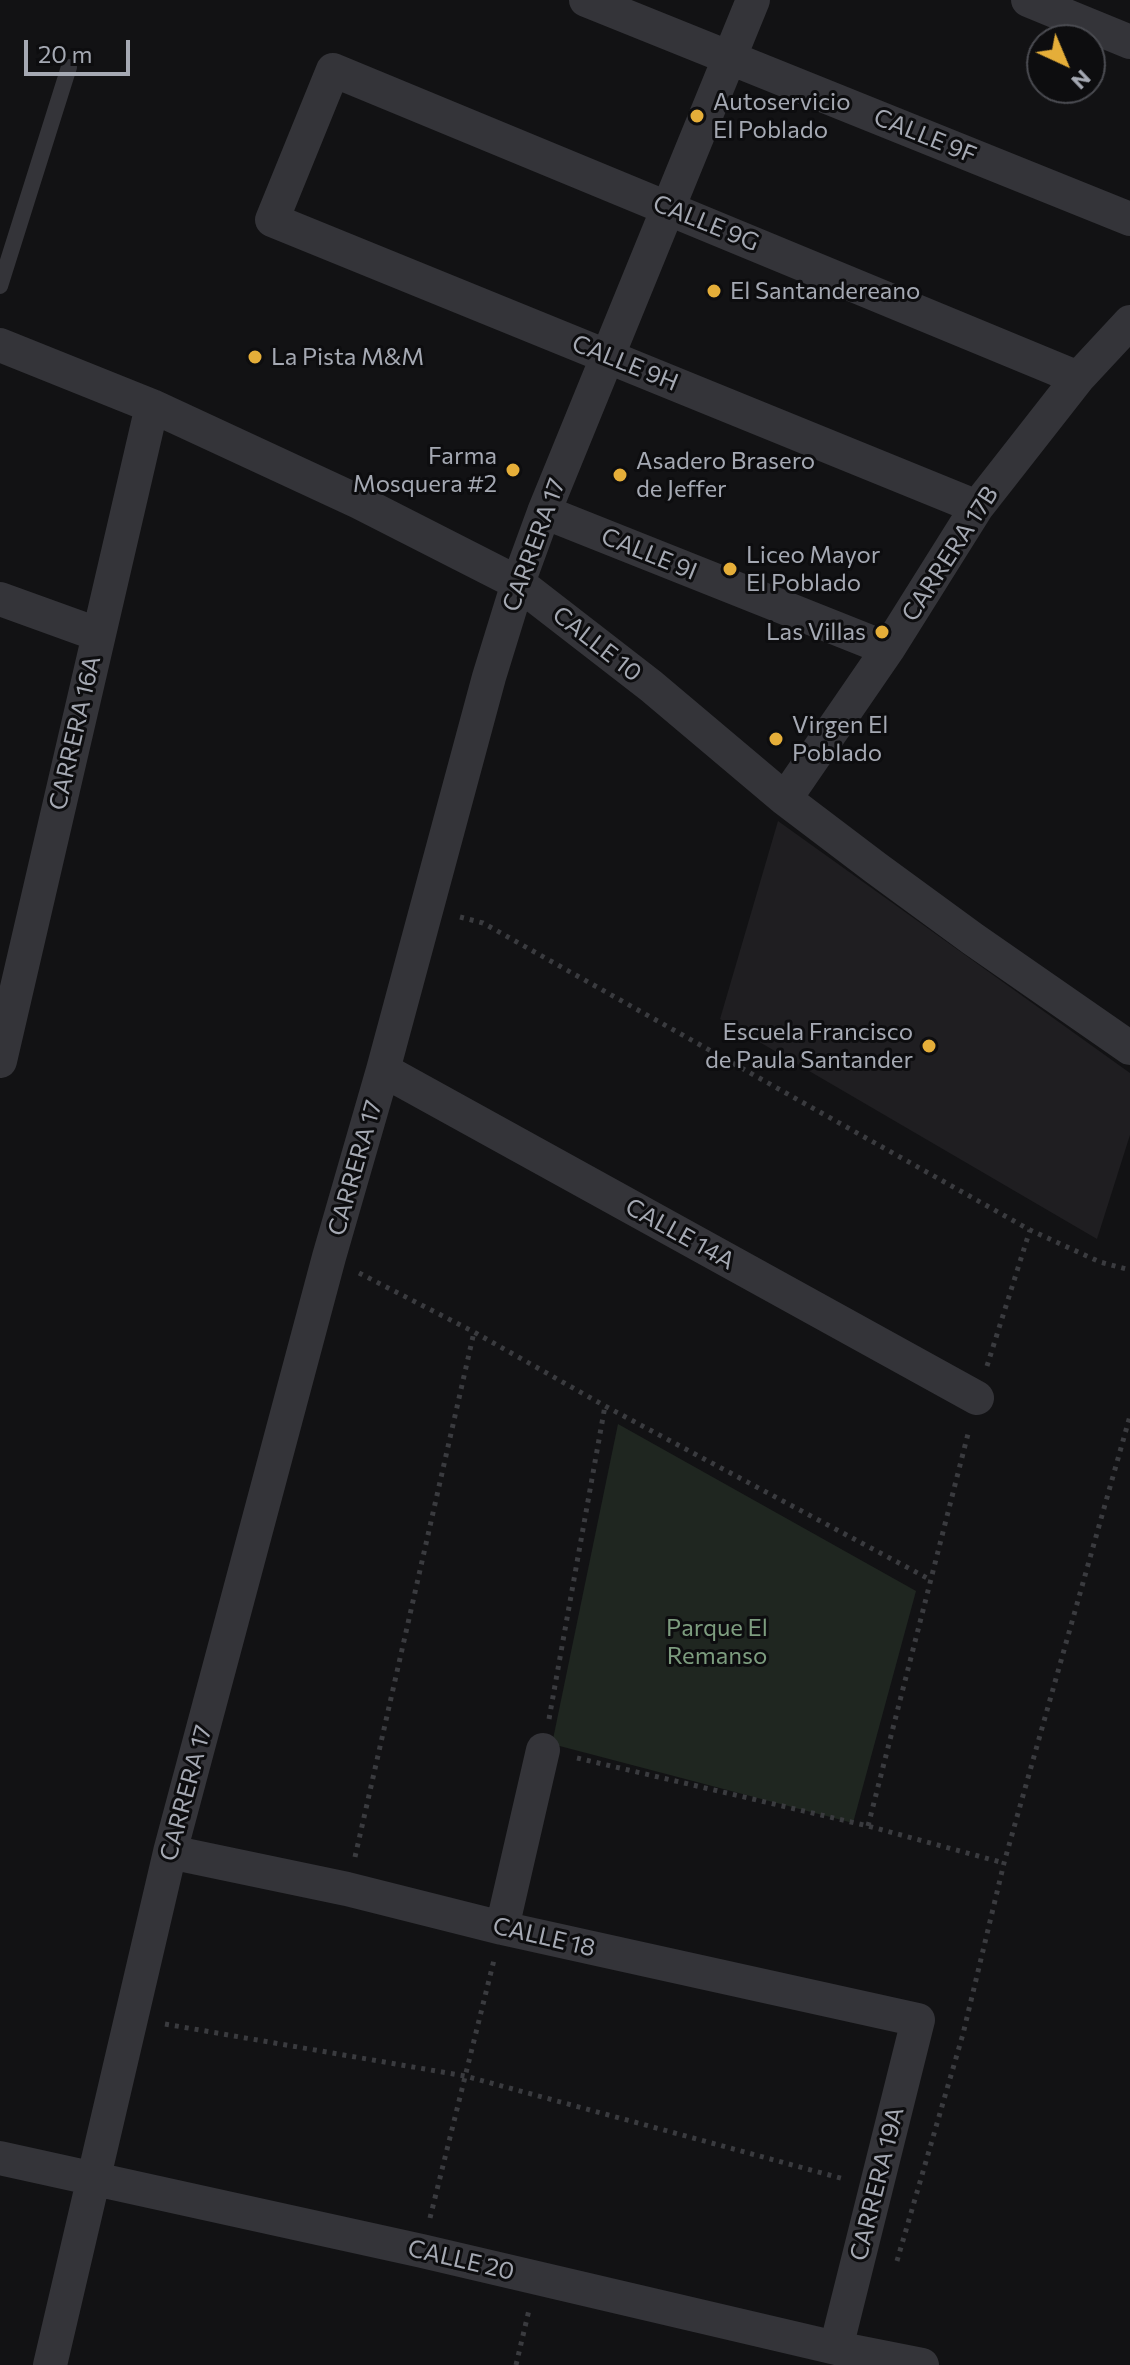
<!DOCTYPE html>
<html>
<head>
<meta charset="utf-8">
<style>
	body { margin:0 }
	#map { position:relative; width:1130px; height:2365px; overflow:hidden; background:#121214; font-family:Commissioner,sans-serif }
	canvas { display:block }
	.north { position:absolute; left:1026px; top:24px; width:80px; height:80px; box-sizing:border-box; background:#0d0d0f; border:2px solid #4a4b51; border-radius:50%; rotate:136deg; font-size:22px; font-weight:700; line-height:32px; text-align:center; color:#a5a9b3 }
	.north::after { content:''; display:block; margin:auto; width:28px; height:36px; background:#e5ae39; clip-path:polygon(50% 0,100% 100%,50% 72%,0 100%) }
	.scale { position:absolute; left:24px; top:40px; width:106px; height:36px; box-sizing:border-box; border:4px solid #a5a9b3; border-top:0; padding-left:10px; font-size:24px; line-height:28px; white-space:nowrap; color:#a5a9b3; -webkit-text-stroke:6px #0d0d0f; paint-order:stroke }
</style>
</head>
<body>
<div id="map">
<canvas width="1130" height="2365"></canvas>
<div class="north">N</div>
<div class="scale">20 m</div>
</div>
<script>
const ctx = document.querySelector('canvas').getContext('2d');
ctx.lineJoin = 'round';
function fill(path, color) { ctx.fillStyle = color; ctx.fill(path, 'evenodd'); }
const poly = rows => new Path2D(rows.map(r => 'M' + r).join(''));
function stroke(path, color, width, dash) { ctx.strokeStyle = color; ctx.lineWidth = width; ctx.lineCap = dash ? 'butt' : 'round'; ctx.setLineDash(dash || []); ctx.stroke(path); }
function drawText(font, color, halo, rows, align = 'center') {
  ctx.font = font + ' Commissioner,sans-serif'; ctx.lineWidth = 6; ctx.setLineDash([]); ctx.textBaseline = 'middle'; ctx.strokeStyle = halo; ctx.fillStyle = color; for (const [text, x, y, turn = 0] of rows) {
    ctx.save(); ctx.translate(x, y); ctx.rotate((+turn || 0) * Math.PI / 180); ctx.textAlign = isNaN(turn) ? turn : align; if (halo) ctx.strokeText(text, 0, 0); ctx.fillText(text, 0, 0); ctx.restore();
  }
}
fill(poly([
	[778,821,1130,1073,1130,1135,1097,1239,720,1019]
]), '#1f1e21');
fill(poly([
	[618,1424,916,1591,853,1823,552,1744]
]), '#1f2620');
stroke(poly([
	[460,917,483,923,1030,1230,1100,1262,1130,1270],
	[359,1273,474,1332,605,1406,929,1579],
	[987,1366,1030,1230],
	[549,1719,605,1406],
	[577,1758,868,1826,1004,1863],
	[868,1826,969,1430],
	[355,1857,474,1332],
	[165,2024,465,2076,844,2179],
	[430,2218,494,1960],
	[897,2261,963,2034,1004,1863,1130,1416],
	[516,2365,529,2310]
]), '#3a3b3f', 5, [4, 6]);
stroke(poly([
	[0,286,69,67]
]), '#343439', 16);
stroke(poly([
	[586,0,1130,219],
	[1028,0,1130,42],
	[0,345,152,406,359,502,518,583,651,686,785,799,876,868,973,939,1130,1048],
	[977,507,272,220,333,70,1078,378],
	[544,512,888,649],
	[0,599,97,634],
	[785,799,888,649,977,507,1078,378,1130,322],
	[0,1061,152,406],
	[383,1070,977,1398],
	[170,1852,347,1889,502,1928,918,2020,836,2348],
	[502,1928,543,1750],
	[0,2158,422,2251,836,2348,922,2365],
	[50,2365,170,1852,329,1257,383,1070,489,677,518,583,544,512,753,0]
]), '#343439', 34);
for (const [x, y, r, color] of [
	[697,116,8,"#e5ae39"],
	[714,291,8,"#e5ae39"],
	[255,357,8,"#e5ae39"],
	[513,470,8,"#e5ae39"],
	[620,475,8,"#e5ae39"],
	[730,569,8,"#e5ae39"],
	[882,632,8,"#e5ae39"],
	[776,739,8,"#e5ae39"],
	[929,1046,8,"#e5ae39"]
]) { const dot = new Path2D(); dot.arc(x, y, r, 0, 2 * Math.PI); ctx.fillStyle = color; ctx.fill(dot); stroke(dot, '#0d0d0f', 3); }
drawText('24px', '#a5a9b3', '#0d0d0f', [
	["Autoservicio",713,102],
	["El Poblado",713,130],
	["El Santandereano",730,291],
	["La Pista M&M",271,357],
	["Farma",497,456,"right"],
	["Mosquera #2",497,484,"right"],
	["Asadero Brasero",636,461],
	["de Jeffer",636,489],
	["Liceo Mayor",746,555],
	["El Poblado",746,583],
	["Las Villas",866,632,"right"],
	["Virgen El",792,725],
	["Poblado",792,753],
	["Escuela Francisco",913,1032,"right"],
	["de Paula Santander",913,1060,"right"]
], 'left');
drawText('24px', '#a5a9b3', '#0d0d0f', [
	["CALLE 9F",925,136,22],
	["CALLE 9G",706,223,22],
	["CALLE 9H",625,363,22],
	["CARRERA 17",534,545,-70],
	["CALLE 9I",649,554,22],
	["CARRERA 17B",950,554,-57],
	["CALLE 10",597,644,38],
	["CARRERA 16A",75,733,-77],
	["CARRERA 17",355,1168,-74],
	["CALLE 14A",680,1234,29],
	["CARRERA 17",186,1793,-75],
	["CALLE 18",544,1937,13],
	["CARRERA 19A",877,2184,-76],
	["CALLE 20",461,2260,13]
]);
drawText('24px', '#7d9d7f', '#0d0d0f', [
	["Parque El",717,1628],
	["Remanso",717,1656]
]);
</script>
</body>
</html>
